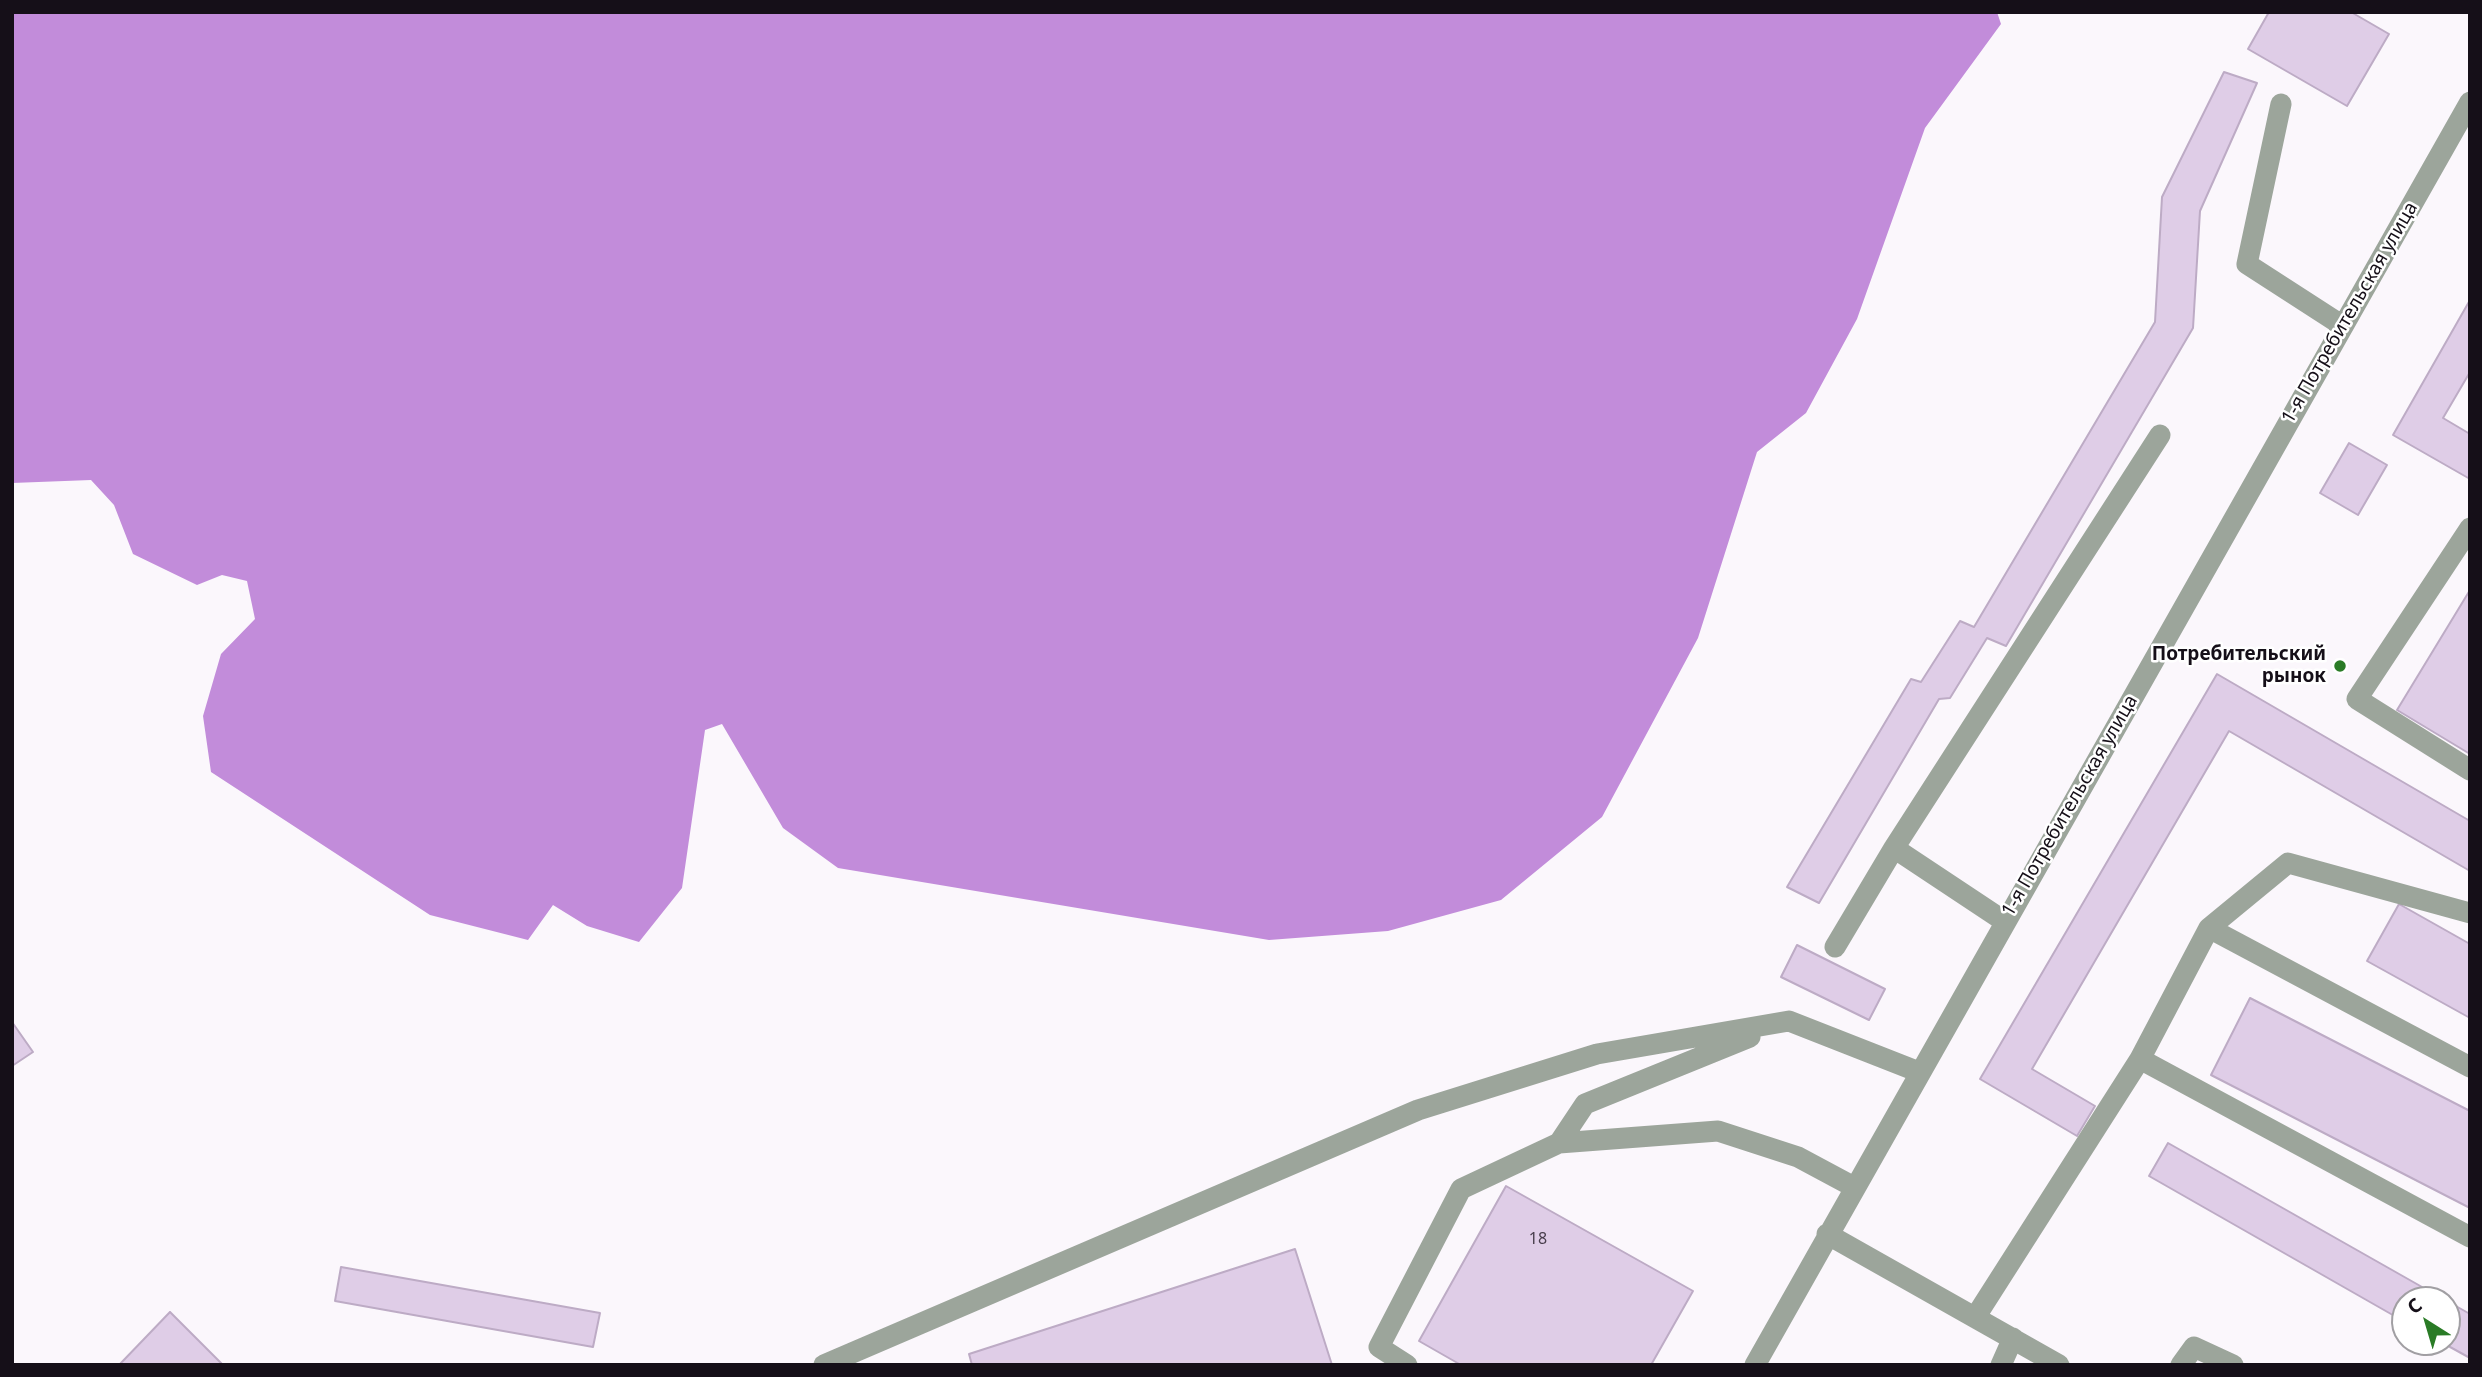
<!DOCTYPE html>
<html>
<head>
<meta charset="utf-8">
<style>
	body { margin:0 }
	#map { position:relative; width:2482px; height:1377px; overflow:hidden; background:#fbf7fc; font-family:"Noto Sans",sans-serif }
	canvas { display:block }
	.frame { position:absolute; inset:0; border:14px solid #150f18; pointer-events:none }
	.north { position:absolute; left:2391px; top:1286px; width:70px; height:70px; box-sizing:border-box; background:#fff; border:2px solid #a19fa3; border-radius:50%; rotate:323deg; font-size:19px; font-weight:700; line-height:28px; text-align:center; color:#150f18 }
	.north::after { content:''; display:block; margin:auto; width:24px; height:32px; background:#2a7b26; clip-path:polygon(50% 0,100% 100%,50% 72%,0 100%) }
</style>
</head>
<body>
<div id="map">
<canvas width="2482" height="1377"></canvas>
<div class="frame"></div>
<div class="north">С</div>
</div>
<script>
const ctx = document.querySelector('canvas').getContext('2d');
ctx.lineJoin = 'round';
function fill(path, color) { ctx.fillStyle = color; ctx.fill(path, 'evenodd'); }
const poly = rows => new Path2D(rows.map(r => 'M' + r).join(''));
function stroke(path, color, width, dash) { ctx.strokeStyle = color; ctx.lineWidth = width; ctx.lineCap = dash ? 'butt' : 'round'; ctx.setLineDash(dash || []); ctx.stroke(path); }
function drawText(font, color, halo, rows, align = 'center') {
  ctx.font = font + ' "Noto Sans",sans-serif'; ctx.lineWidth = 5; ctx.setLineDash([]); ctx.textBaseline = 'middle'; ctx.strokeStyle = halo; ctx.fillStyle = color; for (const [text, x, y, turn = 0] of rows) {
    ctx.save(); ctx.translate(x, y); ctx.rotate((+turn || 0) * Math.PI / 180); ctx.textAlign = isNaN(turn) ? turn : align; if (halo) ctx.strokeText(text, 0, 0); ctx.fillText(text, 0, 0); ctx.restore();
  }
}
fill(poly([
	[12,12,1997,12,2001,24,1925,128,1857,319,1806,413,1757,452,1698,638,1602,817,1501,900,1388,931,1269,940,838,868,783,828,722,724,705,730,682,888,639,942,587,926,553,905,528,940,430,915,211,772,203,716,221,654,255,619,247,581,222,575,197,585,133,554,114,505,91,480,12,483]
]), '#c28cda');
const building = poly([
	[2269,12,2351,12,2389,34,2347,106,2248,49,2269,12],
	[2224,72,2257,83,2200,211,2193,328,2006,646,1987,638,1950,698,1939,699,1819,903,1787,887,1911,679,1921,682,1960,621,1974,627,2155,322,2162,197,2224,72],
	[2470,300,2470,372,2443,418,2470,434,2470,479,2393,435,2470,300],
	[2349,443,2387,465,2358,515,2320,493,2349,443],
	[2470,590,2470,754,2397,710,2470,590],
	[2217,674,2470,821,2470,871,2229,731,2032,1069,2095,1106,2077,1136,1980,1079,2217,674],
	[2399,904,2470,944,2470,1018,2367,961,2399,904],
	[1797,945,1885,989,1869,1020,1781,977,1797,945],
	[2250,998,2470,1111,2470,1208,2211,1075,2250,998],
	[12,1022,33,1052,12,1066,12,1022],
	[2168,1143,2445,1300,2405,1300,2405,1322,2149,1176,2168,1143],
	[1506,1186,1693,1291,1651,1365,1461,1365,1419,1341,1506,1186],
	[1295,1249,1332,1365,972,1365,969,1354,1295,1249],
	[341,1267,600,1313,593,1347,335,1301,341,1267],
	[2447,1301,2470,1314,2470,1358,2441,1342,2447,1342,2447,1301],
	[170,1312,223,1365,120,1364,170,1312]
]);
fill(building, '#dfcde7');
stroke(building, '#bdabc5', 2);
stroke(poly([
	[2281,104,2247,264,2343,326],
	[2470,528,2357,699,2470,770],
	[2004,921,1894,848,2160,435],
	[2209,928,2470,1067],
	[1835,947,1894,848],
	[2140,1059,2470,1237],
	[1559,1143,1585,1104,1750,1037],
	[1827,1234,2059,1365],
	[1976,1316,2140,1059,2209,928,2288,863,2470,913],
	[824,1365,1418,1110,1597,1054,1789,1021,1919,1072],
	[1407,1365,1379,1347,1461,1189,1559,1143,1718,1131,1798,1157,1854,1187],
	[1755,1365,2470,102],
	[2001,1365,2013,1338],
	[2181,1365,2194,1347,2233,1365]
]), '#9ca59b', 21);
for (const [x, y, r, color] of [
	[2340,666,7,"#2a7b26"]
]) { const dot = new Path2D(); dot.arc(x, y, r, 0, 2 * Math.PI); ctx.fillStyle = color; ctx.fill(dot); stroke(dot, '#fff', 2.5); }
drawText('16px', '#483e4c', null, [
	["18",1538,1239]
]);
drawText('19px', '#150f18', '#fff', [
	["1-я Потребительская улица",2350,313,-60],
	["1-я Потребительская улица",2070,806,-60]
]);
drawText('bold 19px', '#150f18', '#fff', [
	["Потребительский",2326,655],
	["рынок",2326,677]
], 'right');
</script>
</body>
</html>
